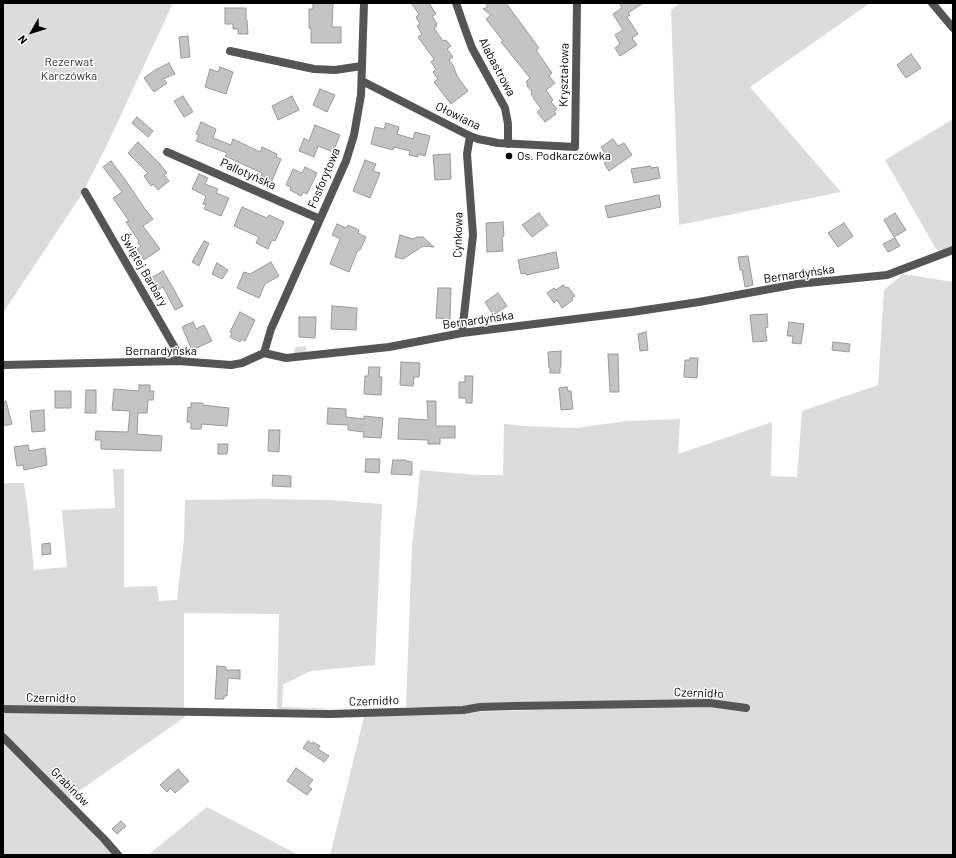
<!DOCTYPE html>
<html>
<head>
<meta charset="utf-8">
<style>
	body { margin:0 }
	#map { position:relative; width:956px; height:858px; overflow:hidden; background:#fff; font-family:Barlow,sans-serif }
	canvas { display:block }
	.frame { position:absolute; inset:0; border:4px solid #000; pointer-events:none }
	.north { position:absolute; left:12px; top:12px; width:40px; height:40px; -webkit-text-stroke:3px #fff; paint-order:stroke; rotate:231deg; font-size:11px; font-weight:700; line-height:16px; text-align:center; color:#000 }
	.north::after { content:''; display:block; margin:auto; width:14px; height:18px; background:#000; clip-path:polygon(50% 0,100% 100%,50% 72%,0 100%) }
</style>
</head>
<body>
<div id="map">
<canvas width="956" height="858"></canvas>
<div class="frame"></div>
<div class="north">N</div>
</div>
<script>
const ctx = document.querySelector('canvas').getContext('2d');
ctx.lineJoin = 'round';
function fill(path, color) { ctx.fillStyle = color; ctx.fill(path, 'evenodd'); }
const poly = rows => new Path2D(rows.map(r => 'M' + r).join(''));
function stroke(path, color, width, dash) { ctx.strokeStyle = color; ctx.lineWidth = width; ctx.lineCap = dash ? 'butt' : 'round'; ctx.setLineDash(dash || []); ctx.stroke(path); }
function drawText(font, color, halo, rows, align = 'center') {
  ctx.font = font + ' Barlow,sans-serif'; ctx.lineWidth = 3; ctx.setLineDash([]); ctx.textBaseline = 'middle'; ctx.strokeStyle = halo; ctx.fillStyle = color; for (const [text, x, y, turn = 0] of rows) {
    ctx.save(); ctx.translate(x, y); ctx.rotate((+turn || 0) * Math.PI / 180); ctx.textAlign = isNaN(turn) ? turn : align; if (halo) ctx.strokeText(text, 0, 0); ctx.fillText(text, 0, 0); ctx.restore();
  }
}
fill(poly([
	[3,3,173,3,106,147,89,180,82,194,3,313],
	[680,3,870,3,750,87,841,192,679,225,671,10],
	[953,119,953,246,940,251,936,249,885,160],
	[903,274,953,282,953,855,330,855,364,717,382,715,461,712,581,709,446,707,406,707,412,545,417,504,420,470,476,475,503,475,504,424,525,426,576,428,626,421,680,419,678,454,772,422,771,476,797,477,802,411,878,385,884,290],
	[306,346,306,354,294,354,294,352,295,351,295,347],
	[113,469,124,469,124,587,157,586,159,601,177,600,184,539,185,500,265,499,329,500,382,504,375,665,310,671,283,685,282,707,349,709,277,709,279,614,184,613,184,709,3,705,3,483,24,483,28,511,34,570,67,567,62,510,115,508],
	[3,712,184,714,185,717,69,798,3,733],
	[3,743,81,821,113,855,3,855],
	[207,807,299,855,148,855]
]), '#dcdcdc');
const building = poly([
	[313,3,333,3,332,27,341,27,341,43,311,43,311,28,309,28,309,9,313,9,313,3],
	[411,3,429,3,436,14,432,16,437,24,435,25,437,26,434,28,443,41,446,40,451,46,447,49,453,57,449,60,453,65,457,76,468,91,451,104,434,82,438,79,433,72,436,69,431,62,434,59,418,37,422,34,417,26,420,24,416,17,419,14,411,3],
	[485,3,506,3,539,48,536,50,552,73,549,76,555,83,546,90,553,100,551,102,557,109,554,111,556,114,545,122,537,112,541,109,534,99,534,98,531,94,532,92,527,86,528,85,526,82,530,78,501,42,503,41,486,19,491,15,483,9,488,7,485,3],
	[619,3,643,3,628,13,630,15,627,17,638,34,632,38,637,45,620,56,615,48,620,44,615,35,623,30,613,14,622,8,619,3],
	[225,8,246,8,246,20,247,20,248,34,238,34,238,29,233,29,233,24,225,24,225,8],
	[188,36,190,57,181,58,179,37,188,36],
	[911,54,921,68,906,78,897,65,911,54],
	[169,63,175,74,163,79,167,83,154,92,144,78,155,70,169,63],
	[220,67,233,72,226,94,205,87,210,69,218,72,220,67],
	[320,89,335,95,327,112,313,105,320,89],
	[183,96,193,112,184,117,174,101,183,96],
	[292,96,299,110,278,120,272,106,292,96],
	[137,117,153,131,148,137,132,123,137,117],
	[201,122,216,129,213,138,231,145,233,139,260,152,262,147,277,154,276,157,281,159,272,181,261,176,262,173,225,156,227,153,196,141,199,135,196,134,201,122],
	[386,123,399,127,397,134,413,139,415,132,430,136,425,156,418,154,418,157,409,155,410,151,394,147,393,150,371,144,375,127,384,129,386,123],
	[315,125,340,135,333,152,318,146,314,157,299,151,304,138,309,141,315,125],
	[613,139,618,146,624,143,632,155,609,171,604,163,609,159,601,147,613,139],
	[138,142,160,164,167,173,164,175,169,181,158,190,153,184,151,186,144,176,148,173,128,153,138,142],
	[450,154,451,179,435,180,433,155,450,154],
	[365,160,376,164,373,171,380,173,370,198,353,191,365,160],
	[111,161,124,178,145,209,153,219,143,226,160,249,144,260,137,249,141,246,138,243,139,241,126,222,129,221,113,198,122,192,103,167,111,161],
	[650,166,651,168,658,167,660,178,634,183,631,169,650,166],
	[305,167,317,173,307,194,303,192,301,196,290,190,291,187,286,185,293,169,302,173,305,167],
	[199,174,208,178,205,184,218,189,216,193,229,198,221,216,204,209,206,205,203,204,206,196,192,189,199,174],
	[659,195,661,207,608,218,605,206,659,195],
	[242,207,267,218,269,215,284,222,275,241,272,240,268,249,256,243,259,237,234,226,242,207],
	[539,213,548,225,532,237,522,225,539,213],
	[895,213,906,230,894,237,884,220,895,213],
	[503,222,504,236,502,237,503,251,487,252,486,223,503,222],
	[844,223,853,236,838,247,828,233,844,223],
	[337,224,346,228,348,225,359,230,358,233,366,237,360,250,358,250,349,272,330,264,340,239,332,235,337,224],
	[400,235,413,239,417,237,423,237,434,247,423,246,403,259,395,257,400,235],
	[895,238,900,246,888,252,883,244,895,238],
	[204,241,209,243,199,266,192,262,204,241],
	[556,252,559,268,526,275,526,273,521,274,518,260,556,252],
	[748,256,753,285,745,287,742,270,740,270,738,257,748,256],
	[271,262,279,276,265,284,259,298,237,288,244,272,250,274,271,262],
	[217,263,228,270,222,279,212,274,217,263],
	[163,271,172,286,183,306,175,310,163,287,156,291,149,279,163,271],
	[563,285,566,288,568,287,575,296,572,298,573,300,562,308,557,300,554,303,547,293,554,288,556,290,563,285],
	[438,288,451,288,450,319,436,318,438,288],
	[498,293,507,306,493,315,485,302,498,293],
	[332,306,357,308,356,330,331,329,332,306],
	[240,312,255,320,245,341,242,339,240,342,230,337,232,333,230,332,240,312],
	[767,314,768,327,765,328,767,341,753,342,750,315,767,314],
	[299,317,316,317,315,338,299,337,299,317],
	[193,322,196,329,204,325,212,341,192,350,182,327,193,322],
	[789,322,804,324,801,344,792,343,793,336,787,336,789,322],
	[646,332,648,350,640,351,638,334,646,332],
	[833,342,850,344,849,352,832,350,833,342],
	[561,351,561,367,560,368,560,373,550,373,550,368,549,368,548,352,561,351],
	[608,354,618,354,619,392,610,392,608,354],
	[690,358,698,358,697,378,684,377,685,360,690,360,690,358],
	[401,362,420,363,419,377,414,377,413,386,400,385,401,362],
	[369,367,380,367,379,377,382,377,381,395,364,394,365,376,368,376,369,367],
	[465,376,473,376,472,403,466,403,466,398,459,398,459,382,465,382,465,376],
	[139,385,150,385,150,391,154,391,153,400,148,400,147,413,138,413,137,434,162,436,161,451,101,449,101,440,95,440,96,431,128,432,130,411,112,410,114,389,139,391,139,385],
	[567,387,568,391,571,391,573,409,561,410,559,388,567,387],
	[86,390,96,390,96,413,85,413,86,390],
	[55,391,71,391,71,408,55,408,55,391],
	[6,401,12,424,3,426,3,402,6,401],
	[427,401,436,401,436,426,455,426,455,438,440,438,440,444,428,444,428,440,398,439,399,418,428,420,427,401],
	[191,403,203,403,203,405,229,408,227,426,202,424,201,429,191,429,191,422,187,422,188,407,191,408,191,403],
	[328,408,346,409,346,417,364,419,364,416,383,418,381,438,363,437,364,432,348,430,348,425,327,424,328,408],
	[44,410,45,431,32,432,30,411,44,410],
	[269,430,280,430,279,452,268,451,269,430],
	[218,444,228,444,227,454,218,454,218,444],
	[28,445,29,451,45,448,47,465,24,470,23,465,17,466,14,447,28,445],
	[366,459,380,459,379,473,365,472,366,459],
	[393,460,406,460,406,461,412,462,412,475,391,474,393,460],
	[273,475,291,476,291,487,272,486,273,475],
	[50,543,51,554,42,555,42,544,50,543],
	[217,666,226,667,226,670,240,670,240,679,228,678,227,696,224,696,224,699,215,699,217,666],
	[308,741,312,744,313,742,320,746,318,749,329,756,324,762,303,748,308,741],
	[296,768,313,780,308,786,312,789,307,795,287,781,296,768],
	[178,769,189,781,175,793,170,788,167,792,160,785,178,769],
	[121,821,126,826,117,834,112,829,121,821]
]);
fill(building, '#c4c4c4');
stroke(building, '#999', 1);
stroke(poly([
	[456,3,465,29,472,48,505,108,508,124,508,144],
	[932,3,953,28],
	[230,51,314,69,335,70,362,66],
	[362,81,470,136,478,139,498,143,575,147,577,3],
	[167,152,320,219],
	[85,192,175,348,178,361],
	[462,333,473,235,467,154,470,136],
	[264,353,271,329,346,161,354,135,361,95,364,3],
	[3,365,178,361,231,365,242,363,264,353,286,358,389,347,462,333,632,312,699,302,797,284,887,275,953,250],
	[3,709,330,714,463,710,480,707,514,706,710,703,746,708],
	[3,737,104,839,118,855]
]), '#555', 8);
for (const [x, y, r, color] of [
	[509,156,4,"#000"]
]) { const dot = new Path2D(); dot.arc(x, y, r, 0, 2 * Math.PI); ctx.fillStyle = color; ctx.fill(dot); stroke(dot, '#fff', 1.5); }
drawText('12px', '#333', '#fff', [
	["Rezerwat",69,62],
	["Karczówka",69,76]
]);
drawText('12px', '#000', '#fff', [
	["Alabastrowa",497,67,62],
	["Kryształowa",564,75,-89],
	["Ołowiana",458,116,26],
	["Pallotyńska",248,174,24],
	["Fosforytowa",324,178,-67],
	["Cynkowa",458,235,-89],
	["Świętej Barbary",144,270,60],
	["Bernardyńska",799,274,-8],
	["Bernardyńska",478,320,-8],
	["Bernardyńska",161,351],
	["Czernidło",699,693,2],
	["Czernidło",51,698,1],
	["Czernidło",374,701,-2],
	["Grabinów",70,787,45]
]);
drawText('12px', '#000', '#fff', [
	["Os. Podkarczówka",517,156]
], 'left');
</script>
</body>
</html>
